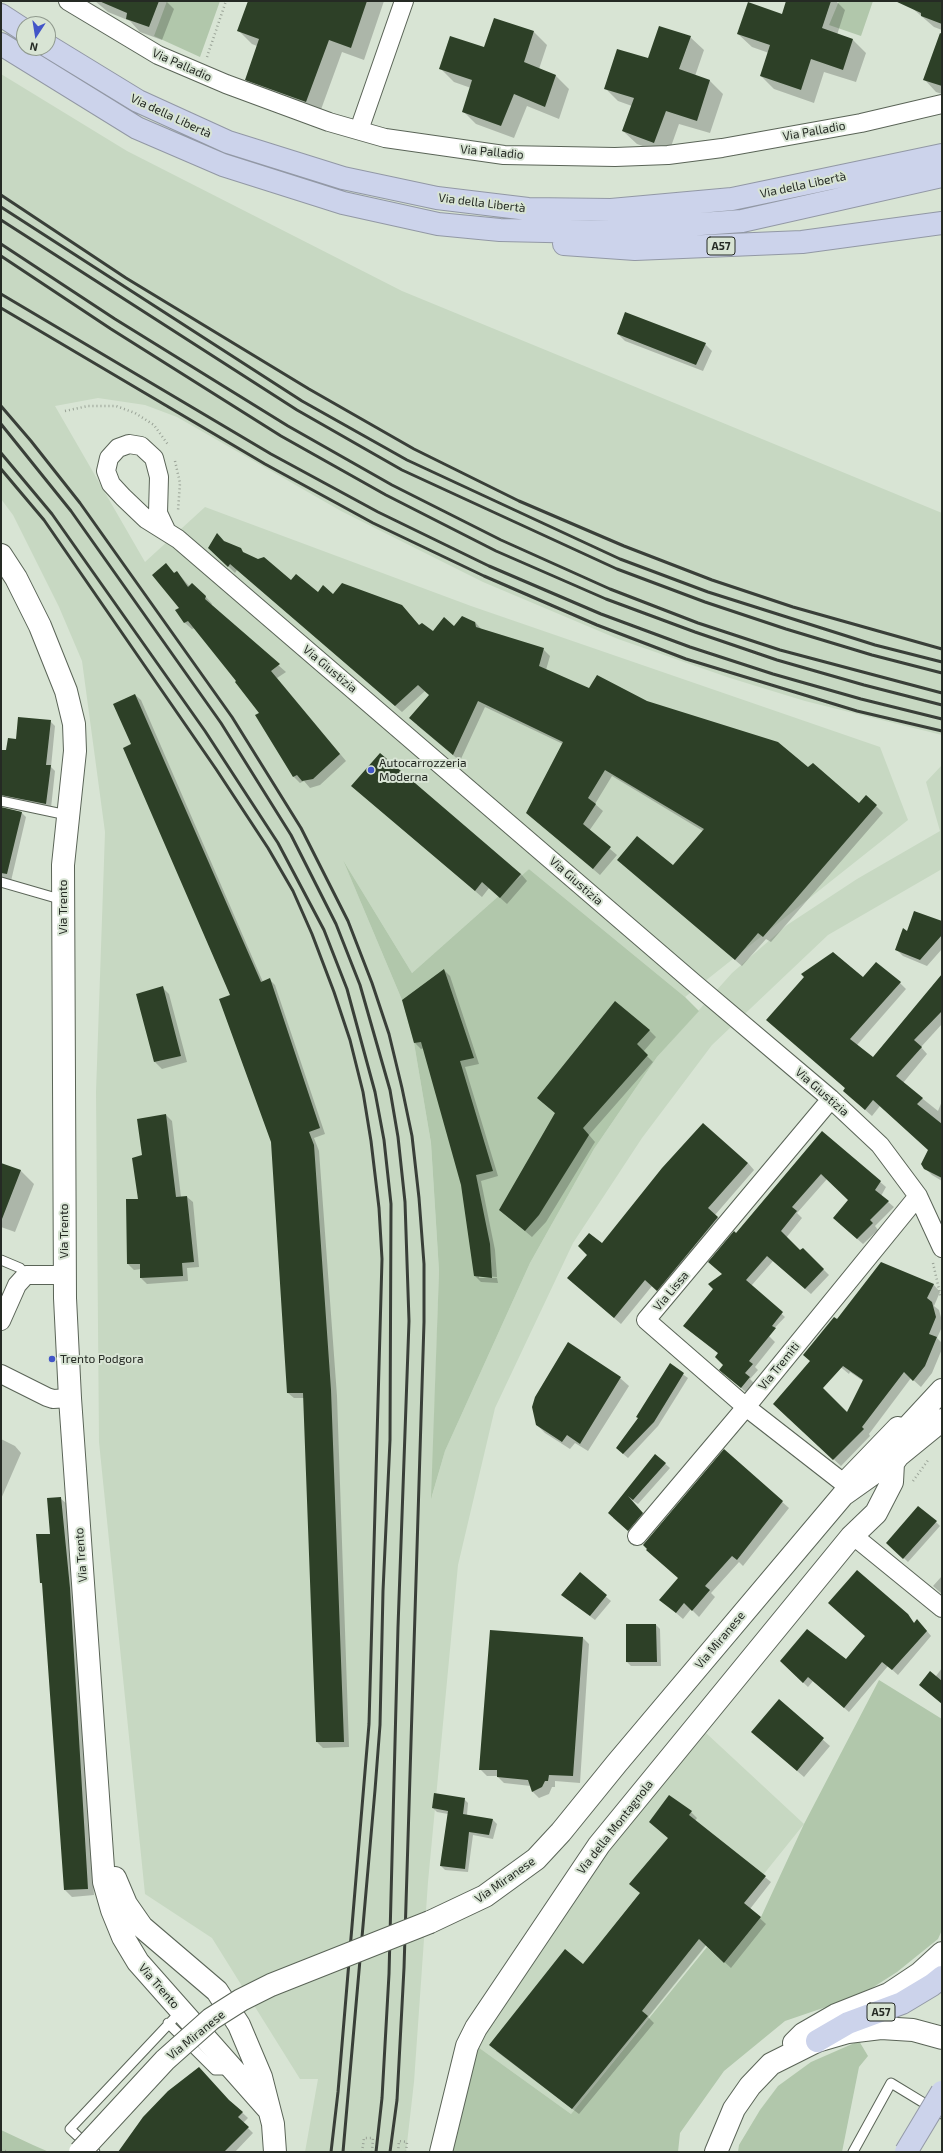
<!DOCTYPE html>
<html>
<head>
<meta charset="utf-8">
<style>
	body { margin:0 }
	#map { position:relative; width:943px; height:2153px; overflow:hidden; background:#d8e4d4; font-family:"Exo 2",sans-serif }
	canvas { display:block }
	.frame { position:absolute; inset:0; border:2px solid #252a24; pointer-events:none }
	.north { position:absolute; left:16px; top:16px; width:40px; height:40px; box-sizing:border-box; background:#d8e4d4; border:1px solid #909a8e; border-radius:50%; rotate:192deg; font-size:11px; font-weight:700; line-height:16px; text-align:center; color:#252a24 }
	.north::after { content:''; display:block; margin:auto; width:14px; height:18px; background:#4255c8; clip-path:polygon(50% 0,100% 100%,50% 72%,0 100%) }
</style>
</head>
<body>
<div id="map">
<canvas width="943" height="2153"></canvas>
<div class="frame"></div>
<div class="north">N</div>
</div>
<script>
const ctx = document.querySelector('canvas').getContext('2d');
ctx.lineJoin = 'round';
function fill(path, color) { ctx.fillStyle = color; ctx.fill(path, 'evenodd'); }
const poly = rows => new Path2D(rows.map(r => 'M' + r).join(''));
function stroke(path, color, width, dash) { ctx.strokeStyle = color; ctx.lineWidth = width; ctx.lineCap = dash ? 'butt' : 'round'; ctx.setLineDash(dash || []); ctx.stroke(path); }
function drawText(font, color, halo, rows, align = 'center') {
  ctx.font = font + ' "Exo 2",sans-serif'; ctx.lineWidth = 4; ctx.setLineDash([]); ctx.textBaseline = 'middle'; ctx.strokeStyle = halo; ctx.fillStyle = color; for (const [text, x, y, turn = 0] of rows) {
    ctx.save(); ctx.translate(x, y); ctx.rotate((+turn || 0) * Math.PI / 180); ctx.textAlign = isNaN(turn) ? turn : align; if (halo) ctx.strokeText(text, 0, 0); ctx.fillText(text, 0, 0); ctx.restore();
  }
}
fill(poly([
	[1,74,127,151,402,291,942,513,942,735,805,701,730,678,618,639,483,582,341,511,177,417,145,405,98,398,55,406,145,562,205,507,471,606,880,747,908,820,685,997,529,869,412,973,343,860,402,1000,414,1043,431,1143,439,1271,432,1496,445,1451,530,1263,594,1149,657,1057,732,973,787,925,857,879,940,831,926,782,942,765,942,869,828,935,712,1045,642,1138,573,1243,495,1408,458,1565,428,1882,414,2082,406,2152,305,2152,318,2079,300,2079,212,1938,145,1894,99,1442,96,1092,105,832,82,661,59,607,13,515,1,499],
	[706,1733,804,1824,571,2114,478,2047,569,1902,635,1816]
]), '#c7d8c2');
fill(poly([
	[167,1,220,1,200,57,154,36],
	[839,1,873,1,861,36,829,25],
	[343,860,412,973,529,869,685,997,699,1011,657,1057,594,1149,530,1263,445,1451,431,1499,439,1271,431,1143,414,1043,402,1000],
	[879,1680,942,1719,942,1930,938,1939,897,1972,861,1995,785,2021,724,2071,680,2133,678,2152,451,2152,478,2047,571,2114,707,1947,724,1963,761,1917,804,1824],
	[859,2041,868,2056,859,2067,842,2152,738,2152,739,2145,760,2110,778,2086,811,2062],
	[1,2130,33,2145,49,2152,1,2152]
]), '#b1c7ab');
fill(poly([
	[95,1,166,1,174,9,162,40,140,32,130,21,108,12],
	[249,1,384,1,364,60,342,52,319,115,259,93,246,80,257,46,252,44,239,31],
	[787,1,836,1,845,10,837,35,853,40,866,53,856,82,824,72,814,103,774,89,761,76,769,53,752,47,738,34,782,15],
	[900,1,942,1,942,30,934,27,912,8],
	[534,32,547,45,539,69,555,75,569,89,559,119,527,106,514,138,476,124,463,111,471,88,454,82,441,69],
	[942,32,942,94,936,92,924,79],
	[690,37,704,50,695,76,710,81,723,94,710,133,679,124,668,155,637,144,623,131,632,106,618,101,605,88,648,59],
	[618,334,705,344,712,351,703,371,625,341],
	[224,542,291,581,318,593,333,596,420,626,433,633,475,622,482,630,543,649,550,656,546,670,590,690,647,702,808,769,859,805,866,796,883,813,771,942,766,939,742,966,625,866,673,867,703,831,612,776,595,804,603,811,589,831,617,855,600,875,534,819,563,744,485,707,460,761,417,725,430,695,425,691,402,712,237,570,235,573,209,547],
	[166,565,175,574,177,572,190,587,206,597,212,604,211,606,286,672,277,678,346,761,320,785,310,788,304,781,300,783,293,776,260,713,238,681,195,628,192,629,185,623,177,611,180,608],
	[135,695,141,700,263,982,269,979,275,985,325,1134,314,1138,319,1151,337,1396,349,1747,323,1748,317,1742,304,1398,294,1398,288,1393,272,1142,231,995,133,745],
	[50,721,55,726,51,767,55,771,51,808,1,803,1,751,7,751,17,740],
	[359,792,521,874,527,881,507,904,489,888,482,897],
	[1,808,21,812,26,817,11,881,1,883],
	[942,922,942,949,927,966,903,956,897,950,907,932],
	[444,970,450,976,479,1064,465,1067,498,1176,481,1181,495,1250,497,1277,479,1276,479,1278,497,1278,498,1283,481,1282,475,1276,462,1185,424,1048,421,1049,415,1043],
	[942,976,942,1024,921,1047,927,1054,903,1083,938,1111,942,1101,942,1181,932,1175,925,1168,929,1150,880,1106,872,1116,851,1097,846,1089,768,1020,863,979,900,983,906,989,857,1045,873,1058],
	[162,987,169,994,187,1062,162,1069,155,1062,137,995],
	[649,1030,656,1037,643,1052,653,1062,589,1135,595,1142,546,1222,532,1237,500,1210,556,1114,545,1104],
	[166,1115,172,1121,181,1197,187,1197,193,1202,199,1267,187,1268,188,1281,147,1284,141,1278,141,1269,134,1270,128,1264,139,1200,143,1156],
	[822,1132,886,1187,881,1196,894,1207,875,1226,878,1230,863,1244,840,1224,849,1200,827,1179,797,1213,802,1218,786,1238,800,1252,803,1249,829,1275,811,1294,773,1261,751,1286,785,1317,768,1335,775,1342,755,1367,758,1370,750,1379,755,1384,747,1393,726,1375,724,1365,719,1354,690,1331,723,1275,737,1234],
	[748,1163,754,1170,715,1215,724,1224,664,1297,652,1286,621,1324,568,1278,589,1255,602,1245],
	[1,1164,21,1171,34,1184,15,1232,1,1227],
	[933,1284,940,1292,934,1306,939,1310,942,1321,942,1327,937,1338,942,1343,942,1349,932,1373,921,1387,911,1378,869,1434,870,1436,841,1466,782,1411,847,1413,863,1381,850,1372,849,1374,821,1351,837,1321],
	[1,1291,11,1301,1,1322],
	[670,1365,688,1378,658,1426,628,1458,622,1453,639,1418],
	[620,1378,629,1386,588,1451,575,1443,570,1449,545,1433,537,1425],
	[1,1439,15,1446,21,1453,1,1499],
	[724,1451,789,1508,743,1566,739,1562,711,1593,715,1597,699,1617,691,1609,683,1619,661,1600,679,1578],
	[655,1455,670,1468,638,1504,629,1498,647,1518,633,1535,613,1518],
	[60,1498,67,1504,72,1554,94,1895,72,1897,65,1890,44,1585,41,1583],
	[936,1522,940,1526,908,1562,888,1543],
	[580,1574,611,1601,595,1620,567,1599],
	[942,1576,942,1594,933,1586],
	[907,1615,915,1624,922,1625,931,1636,898,1675,888,1666,849,1712,813,1681,808,1687,786,1666,846,1660,866,1636],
	[627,1625,656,1625,660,1629,661,1666,631,1666,627,1662],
	[583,1638,589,1644,580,1783,555,1781,555,1787,552,1787,549,1794,539,1798,533,1792,531,1786,504,1783,497,1776,487,1776,480,1769],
	[942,1668,942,1703,936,1676],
	[779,1701,830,1746,804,1777,752,1732],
	[464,1799,468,1803,467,1815,493,1820,497,1824,493,1839,473,1835,468,1872,445,1870,441,1866,448,1814,437,1812,433,1808],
	[691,1812,697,1818,695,1821,771,1882,750,1909,766,1924,731,1968,706,1945,648,2017,654,2023,579,2114,496,2051,583,1966,640,1893,669,1839,650,1822],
	[231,2102,248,2118,243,2123,253,2133,235,2152,124,2152]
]), '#0003');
fill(poly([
	[99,1,159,1,149,27,126,19,127,13],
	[248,1,367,1,351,48,329,40,306,102,245,80,259,39,237,31],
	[786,1,831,1,822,28,853,39,843,70,811,59,801,90,760,76,770,45,737,34,748,2,782,14],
	[895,1,942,1,942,24,921,16,921,13],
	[494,18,534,31,524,62,556,75,545,107,514,94,501,126,462,112,472,80,439,69,450,36,484,47],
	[659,26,691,36,679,69,710,80,697,121,666,111,654,143,622,131,634,98,604,89,617,49,648,58],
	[940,33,942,34,942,86,923,80],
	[625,312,706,343,696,365,617,334],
	[217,533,224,541,241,548,243,552,258,559,264,557,291,580,296,574,318,592,323,585,333,594,342,583,402,605,419,625,422,623,433,631,444,617,454,626,462,616,475,622,476,627,544,648,539,666,589,688,597,675,647,701,778,742,808,767,813,763,859,803,866,795,877,805,763,937,758,933,735,960,617,860,637,836,673,865,704,829,605,770,588,798,596,804,583,824,611,847,593,869,526,813,563,742,478,701,453,755,409,718,429,695,418,685,395,706,230,564,228,567,208,548],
	[166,563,174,573,177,571,188,587,192,583,206,596,205,599,280,664,271,671,340,754,313,779,302,781,297,775,293,777,255,715,259,713,235,682,236,681,188,621,184,623,175,610,179,608,152,575],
	[135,694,261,982,270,978,320,1128,309,1132,314,1145,331,1390,344,1742,316,1742,303,1393,287,1393,271,1142,219,999,230,995,123,748,131,744,113,704],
	[18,717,51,720,46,765,51,765,46,804,1,795,1,750,6,750,8,738,16,739],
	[380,753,521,874,500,898,482,882,475,891,351,786],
	[1,807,22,812,7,874,1,873],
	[914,911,942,921,942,935,920,960,895,950,903,928,907,931],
	[833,952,863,977,876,962,901,982,850,1039,873,1057,942,974,942,1011,914,1040,922,1047,896,1076,923,1098,917,1104,942,1124,942,1178,924,1169,921,1164,928,1150,873,1100,865,1110,843,1091,845,1088,766,1020,804,977,801,974],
	[444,969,474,1058,460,1061,493,1171,476,1175,490,1244,492,1278,474,1276,461,1185,421,1042,414,1043,402,1000],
	[163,986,181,1056,154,1062,136,994],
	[615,1001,650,1030,637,1044,648,1055,583,1128,589,1135,539,1215,525,1231,499,1210,555,1113,537,1098],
	[166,1114,176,1197,187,1196,194,1262,182,1263,183,1276,140,1278,140,1264,127,1264,126,1199,138,1199,132,1158,142,1155,137,1119],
	[703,1123,748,1163,708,1208,718,1217,657,1291,645,1280,614,1318,567,1278,587,1255,578,1246,589,1233,602,1243,662,1168],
	[822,1131,881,1181,875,1190,889,1201,870,1220,873,1223,857,1239,833,1218,848,1200,821,1174,792,1207,797,1211,781,1231,800,1250,803,1248,824,1269,805,1289,767,1256,746,1280,783,1312,772,1326,776,1328,749,1361,753,1364,745,1373,750,1377,741,1388,719,1370,723,1365,715,1357,718,1353,683,1326,713,1289,708,1284,722,1274,708,1262,734,1231,736,1233],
	[1,1163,21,1170,2,1219,1,1219],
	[881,1262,934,1284,927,1298,932,1302,936,1317,929,1334,937,1337,925,1366,913,1381,904,1372,862,1427,864,1429,833,1460,773,1404,810,1361,803,1355,834,1317,837,1319],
	[843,1366,863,1380,847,1412,823,1388],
	[568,1342,621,1377,580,1444,567,1435,562,1442,536,1425,532,1407,535,1397],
	[670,1363,684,1373,654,1422,623,1454,616,1448,638,1418,636,1417],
	[724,1449,783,1501,737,1560,732,1556,705,1586,710,1590,692,1611,684,1603,676,1613,659,1600,678,1578,646,1550,647,1549,643,1545],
	[655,1454,666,1463,633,1500,628,1496,643,1513,628,1531,608,1513],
	[61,1497,70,1588,88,1889,64,1890,42,1583,40,1583,36,1534,50,1534,47,1498],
	[918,1506,937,1521,903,1559,886,1543],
	[857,1570,908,1614,914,1623,917,1619,927,1631,892,1670,882,1662,844,1708,808,1677,803,1683,780,1661,807,1629,846,1659,865,1636,828,1603],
	[580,1572,607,1595,590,1616,561,1595],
	[626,1624,656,1624,657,1662,626,1662],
	[490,1630,583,1637,573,1776,549,1775,548,1781,545,1781,542,1787,532,1792,528,1780,497,1777,497,1770,479,1770],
	[930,1671,942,1681,942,1704,919,1685],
	[779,1699,824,1738,797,1771,751,1732],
	[434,1793,465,1798,463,1814,493,1819,489,1835,469,1832,465,1869,440,1866,448,1811,432,1808],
	[669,1795,692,1811,689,1815,766,1876,744,1903,761,1917,724,1963,699,1939,642,2011,648,2016,572,2109,489,2045,565,1949,583,1964,640,1893,629,1884,668,1838,649,1822],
	[199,2067,229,2100,243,2112,238,2117,249,2127,224,2152,118,2152,143,2117,168,2091]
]), '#2d4027');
const service = poly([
	[1,801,67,815],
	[1,882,63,900],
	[1,1260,20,1268,26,1275],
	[168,2023,215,2070,230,2070],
	[95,2152,70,2129,181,2011],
	[853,2152,891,2083,942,2114]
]);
const minor = poly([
	[68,1,158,55,226,84,329,122,385,138,504,155,615,157,668,155,722,148,861,123,942,104],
	[359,130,404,1],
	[166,530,158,513,159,477,154,458,141,446,129,444,118,448,109,458,106,471,111,484,123,497,146,519,178,539,694,983,831,1099,880,1145,918,1196,942,1248],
	[831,1099,646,1320,746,1407,841,1481,845,1486],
	[1,1321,17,1285,26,1275,65,1275],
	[1,1374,47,1397,53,1399,70,1398],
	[637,1536,746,1407,918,1196],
	[851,1537,861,1542,942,1608]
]);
const tertiary = poly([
	[1,555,16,578,40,626,66,691,74,724,75,751,63,865,65,1298,70,1398,104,1882,112,1910,123,1937,138,1962,269,2110],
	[892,1444,942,1390],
	[847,1481,898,1428],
	[115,1878,126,1904,142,1927,217,1991,239,2025,261,2077,273,2124,275,2152],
	[430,1922,485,1896,536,1859,561,1832,617,1763,843,1495,898,1456,942,1420],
	[794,2043,803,2034,836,2015,889,1994,919,1974,942,1953],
	[441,2152,467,2046,476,2028,599,1845,851,1537,876,1513,892,1482,893,1463,898,1456],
	[716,2152,734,2109,750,2086,771,2064,817,2041,848,2032,881,2028,913,2030,942,2038]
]);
const motorway = poly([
	[1,15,24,30],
	[1,44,137,128,223,165,343,203,438,224,500,230,591,232,742,221,942,176],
	[48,46,138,101,228,142,343,178,437,198,528,209,611,210,732,199,942,155],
	[564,244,635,249,802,242,942,223],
	[817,2041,848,2023,902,2003,932,1985,942,1977]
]);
stroke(service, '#5a6457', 11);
stroke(minor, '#5a6457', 20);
stroke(tertiary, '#5a6457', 24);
stroke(motorway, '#9298a5', 24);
stroke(poly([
	[207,57,226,1],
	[65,411,88,406,116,406,135,413,154,425,169,446],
	[175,461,180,483,178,511],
	[933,1263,941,1298],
	[913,1481,929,1459],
	[1,2150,9,2152],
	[362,2152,364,2138,373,2138,372,2152],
	[398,2152,399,2141,407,2142,406,2152]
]), '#99a296', 2.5, [1, 3]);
stroke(service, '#fff', 9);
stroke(minor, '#fff', 18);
stroke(tertiary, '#fff', 22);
stroke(motorway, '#ccd3eb', 22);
stroke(poly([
	[1,195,126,278,309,389,414,449,519,501,624,546,712,580,793,607,942,649],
	[1,207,302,401,407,460,620,559,708,592,875,645,942,662],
	[1,220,297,410,402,470,617,569,705,602,786,629,872,655,942,673],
	[1,244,115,319,288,426,392,485,501,540,610,589,698,623,780,650,942,693],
	[1,256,111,329,281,436,386,495,496,551,606,599,695,632,777,660,864,685,942,705],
	[1,294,271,454,378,512,489,566,601,614,690,647,773,674,861,699,942,719],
	[1,308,265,464,373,523,484,576,597,625,686,659,857,711,942,731],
	[1,406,31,441,80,503,232,717,301,828,348,921,372,983,389,1034,402,1088,412,1136,419,1198,424,1264,424,1322,404,1968,397,2100,390,2152],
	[1,424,71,511,221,723,291,835,336,924,360,985,390,1090,398,1137,405,1202,409,1321,398,1627,389,1974,382,2098,376,2152],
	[1,453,52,514,205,731,278,843,324,930,347,989,375,1092,384,1140,391,1204,390,1440,383,1591,380,1725,375,1790,343,2152],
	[1,469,44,520,216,769,268,848,293,891,312,934,334,992,350,1040,363,1092,371,1141,379,1208,382,1259,369,1724,338,2092,331,2152]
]), '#393f38', 3);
const tertiaryBridge = poly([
	[80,2152,165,2060,211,2019,241,2000,271,1985,430,1922]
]);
const motorwayBridge = poly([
	[906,2152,942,2092]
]);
stroke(tertiaryBridge, '#5a6457', 24, []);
stroke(motorwayBridge, '#9298a5', 24, []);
stroke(tertiaryBridge, '#fff', 22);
stroke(motorwayBridge, '#ccd3eb', 22);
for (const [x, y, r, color] of [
	[371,770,4,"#4255c8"],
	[52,1359,4,"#4255c8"]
]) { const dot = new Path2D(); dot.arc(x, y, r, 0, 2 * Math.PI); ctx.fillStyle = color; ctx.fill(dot); stroke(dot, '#d8e4d4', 1.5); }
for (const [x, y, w] of [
	[721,246,28],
	[881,2012,28]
]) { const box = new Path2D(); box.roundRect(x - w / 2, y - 9, w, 18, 3); ctx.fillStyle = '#d8e4d4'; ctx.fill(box); stroke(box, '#252a24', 1); }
drawText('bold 11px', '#252a24', null, [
	["A57",721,246],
	["A57",881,2012]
]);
drawText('12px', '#252a24', '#d8e4d4', [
	["Via Palladio",182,65,24],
	["Via della Libertà",171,116,25],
	["Via Palladio",814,131,-10],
	["Via Palladio",492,152,5],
	["Via della Libertà",803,185,-12],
	["Via della Libertà",482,203,7],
	["Via Giustizia",330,669,40],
	["Via Giustizia",576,881,41],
	["Via Trento",63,907,-90],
	["Via Giustizia",822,1092,41],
	["Via Trento",64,1231,-90],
	["Via Lissa",671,1291,-50],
	["Via Tremiti",779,1366,-51],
	["Via Trento",81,1555,-94],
	["Via Miranese",720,1640,-50],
	["Via della Montagnola",615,1827,-52],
	["Via Miranese",505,1880,-35],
	["Via Trento",159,1986,49],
	["Via Miranese",196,2035,-39]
]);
drawText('12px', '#252a24', '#d8e4d4', [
	["Autocarrozzeria",379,763],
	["Moderna",379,777],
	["Trento Podgora",60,1359]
], 'left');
</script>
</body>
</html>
